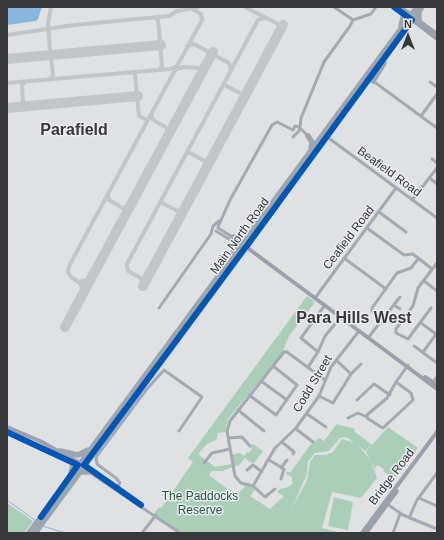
<!DOCTYPE html>
<html>
<head>
<meta charset="utf-8">
<style>
	body { margin:0 }
	#map { position:relative; width:444px; height:540px; overflow:hidden; background:#dfe1e3; font-family:Arial,sans-serif }
	canvas { display:block }
	.frame { position:absolute; inset:0; border:8px solid #38383b; pointer-events:none }
	.north { position:absolute; left:388px; top:16px; width:40px; height:40px; -webkit-text-stroke:3px #ebedf2; paint-order:stroke; rotate:0deg; font-size:11px; font-weight:700; line-height:16px; text-align:center; color:#38383b }
	.north::after { content:''; display:block; margin:auto; width:14px; height:18px; background:#38383b; clip-path:polygon(50% 0,100% 100%,50% 72%,0 100%) }
</style>
</head>
<body>
<div id="map">
<canvas width="444" height="540"></canvas>
<div class="frame"></div>
<div class="north">N</div>
</div>
<script>
const ctx = document.querySelector('canvas').getContext('2d');
ctx.lineJoin = 'round';
function fill(path, color) { ctx.fillStyle = color; ctx.fill(path, 'evenodd'); }
const poly = rows => new Path2D(rows.map(r => 'M' + r).join(''));
function stroke(path, color, width, dash) { ctx.strokeStyle = color; ctx.lineWidth = width; ctx.lineCap = dash ? 'butt' : 'round'; ctx.setLineDash(dash || []); ctx.stroke(path); }
function drawText(font, color, halo, rows, align = 'center') {
  ctx.font = font + ' Arial,sans-serif'; ctx.lineWidth = 3; ctx.setLineDash([]); ctx.textBaseline = 'middle'; ctx.strokeStyle = halo; ctx.fillStyle = color; for (const [text, x, y, turn = 0] of rows) {
    ctx.save(); ctx.translate(x, y); ctx.rotate((+turn || 0) * Math.PI / 180); ctx.textAlign = isNaN(turn) ? turn : align; if (halo) ctx.strokeText(text, 0, 0); ctx.fillText(text, 0, 0); ctx.restore();
  }
}
fill(poly([
	[307,296,315,302,289,336,282,353,228,419,225,432,218,433,216,440,207,444,198,454,215,467,232,464,231,455,240,453,244,456,247,452,249,453,252,449,250,446,253,444,263,451,254,463,251,463,245,458,239,465,222,471,212,471,209,475,226,488,238,493,245,487,242,484,252,487,255,490,250,496,270,509,284,496,277,492,280,489,288,487,292,484,292,477,286,474,287,471,290,473,310,445,319,438,324,441,337,424,355,429,354,431,372,445,388,427,418,448,396,477,393,478,383,471,384,469,377,465,375,469,366,452,371,445,365,451,358,445,371,461,377,478,361,498,332,492,322,528,341,533,180,533,154,514,158,508,162,507,193,462,188,458],
	[346,437,355,443,342,439,333,452,326,455,315,455,310,462,307,480,291,510,307,474,308,461,315,453,329,451,340,438],
	[334,497,353,502,348,530,328,526],
	[7,503,33,521,24,533,7,533]
]), '#abceb8');
fill(poly([
	[7,7,42,7,38,19,36,21,7,25]
]), '#8ab5dd');
stroke(poly([
	[7,500,36,521],
	[43,526,65,533]
]), '#8ab5dd', 1);
stroke(poly([
	[51,7,48,24,50,51,54,54,63,54],
	[245,7,282,26],
	[155,17,158,20,162,66,159,70],
	[7,35,74,25,169,16,177,11,198,7],
	[150,46,157,44,160,41],
	[187,46,194,44,229,63,231,70],
	[39,56,48,55,51,58,53,75,50,79],
	[174,70,183,67,199,68,200,74,193,88],
	[203,70,209,57,208,52],
	[132,72,135,75,139,116,147,120],
	[7,83,170,69,175,67],
	[223,84,245,96],
	[127,97,134,97,137,100],
	[24,102,27,106,36,105],
	[13,108,23,104,22,85,25,82],
	[151,114,153,120,169,129,181,112],
	[161,149,168,134,167,128],
	[187,151,206,162,207,166,203,174],
	[205,161,211,159,215,152],
	[108,194,109,200,126,210,118,228],
	[160,202,182,213],
	[124,208,130,206,138,191],
	[141,279,147,277,153,268],
	[146,281,128,271,127,264,258,20,265,18],
	[78,282,89,280,99,265],
	[83,285,71,277,68,272,69,266,202,20,201,14,192,9],
	[75,308,83,293,81,285]
]), '#c2c6c8', 4);
stroke(poly([
	[7,59,161,45],
	[7,108,138,96],
	[143,286,283,25],
	[65,327,213,52]
]), '#c2c6c8', 10);
stroke(poly([
	[334,7,353,20],
	[373,81,437,128],
	[430,82,437,87],
	[421,116,437,94],
	[300,127,301,118,324,62,350,26,353,20,371,14,376,7],
	[300,128,308,136],
	[293,137,299,131,300,127,295,126,293,130],
	[330,139,437,218],
	[432,159,437,163],
	[430,178,437,184],
	[412,200,437,168],
	[379,212,406,232],
	[218,227,230,200,272,125,277,122,293,130],
	[218,228,242,243],
	[367,228,404,255,413,254,432,269],
	[216,231,235,243],
	[344,258,386,289],
	[424,281,437,291],
	[315,298,396,188],
	[394,305,400,309],
	[159,308,211,234,213,226,219,221],
	[383,319,372,311,372,308,397,273,411,268,418,259],
	[421,323,436,334],
	[368,338,400,297],
	[408,339,396,333,396,329,413,306,418,288,437,263],
	[408,339,431,308],
	[414,346,437,363],
	[318,352,301,338,325,305],
	[423,352,437,333],
	[336,360,351,374],
	[308,367,318,352,325,336,335,324],
	[261,381,287,400],
	[396,382,411,393,413,400,383,428,381,427,367,418,367,415,387,398,396,382,408,365],
	[432,383,437,377],
	[249,395,276,415,297,385,273,366],
	[319,396,333,403,351,374,361,364],
	[357,400,374,384,390,395],
	[238,410,264,431],
	[307,414,326,427],
	[348,418,358,413,367,417],
	[296,428,319,396,331,367,359,331],
	[296,429,313,442],
	[228,438,242,437,250,446],
	[282,442,294,452,293,454],
	[269,460,284,469,281,479],
	[204,463,212,453,230,449],
	[85,465,125,493],
	[281,468,287,460],
	[247,470,253,465,262,472],
	[89,472,180,533],
	[253,486,241,483,235,476,227,431,230,421,284,352,287,352,325,380],
	[253,486,275,448,295,429],
	[253,486,265,497,275,489],
	[116,489,120,483,117,479,97,464,96,457,146,390,164,370,202,397,179,431],
	[419,498,437,506],
	[387,504,403,515,437,529],
	[409,518,417,500,437,473],
	[142,533,156,515],
	[393,533,400,514]
]), '#a3aab1', 3);
stroke(poly([
	[394,7,405,15],
	[400,7,413,16],
	[411,19,437,39],
	[418,20,437,34],
	[245,246,437,389],
	[425,377,437,385],
	[7,427,40,441,80,463],
	[7,432,45,449,81,467],
	[362,533,437,432],
	[366,533,397,491]
]), '#9aa1aa', 4);
stroke(poly([
	[419,11,419,21],
	[401,26,404,14],
	[373,81,384,63],
	[308,136,312,142,311,148],
	[289,187,422,7],
	[232,237,239,238,248,233],
	[233,252,235,243],
	[60,451,78,455,88,450],
	[79,472,90,472],
	[71,474,73,462],
	[29,533,417,7],
	[35,533,280,201]
]), '#9ea6ad', 5.5);
stroke(poly([
	[246,247,412,20,394,7],
	[7,432,78,465,41,517],
	[141,505,84,465,245,248]
]), '#0057b8', 6);
drawText('12px', '#38383b', '#ebedf2', [
	["Beafield Road",389,172,36],
	["Main North Road",240,236,-54],
	["Ceafield Road",349,238,-53],
	["Codd Street",313,384,-59],
	["Bridge Road",392,477,-53]
]);
drawText('12px', '#235a39', '#ebedf2', [
	["The Paddocks",200,497],
	["Reserve",200,511]
]);
drawText('bold 16px', '#38383b', '#ebedf2', [
	["Parafield",74,131],
	["Para Hills West",354,319]
]);
</script>
</body>
</html>
